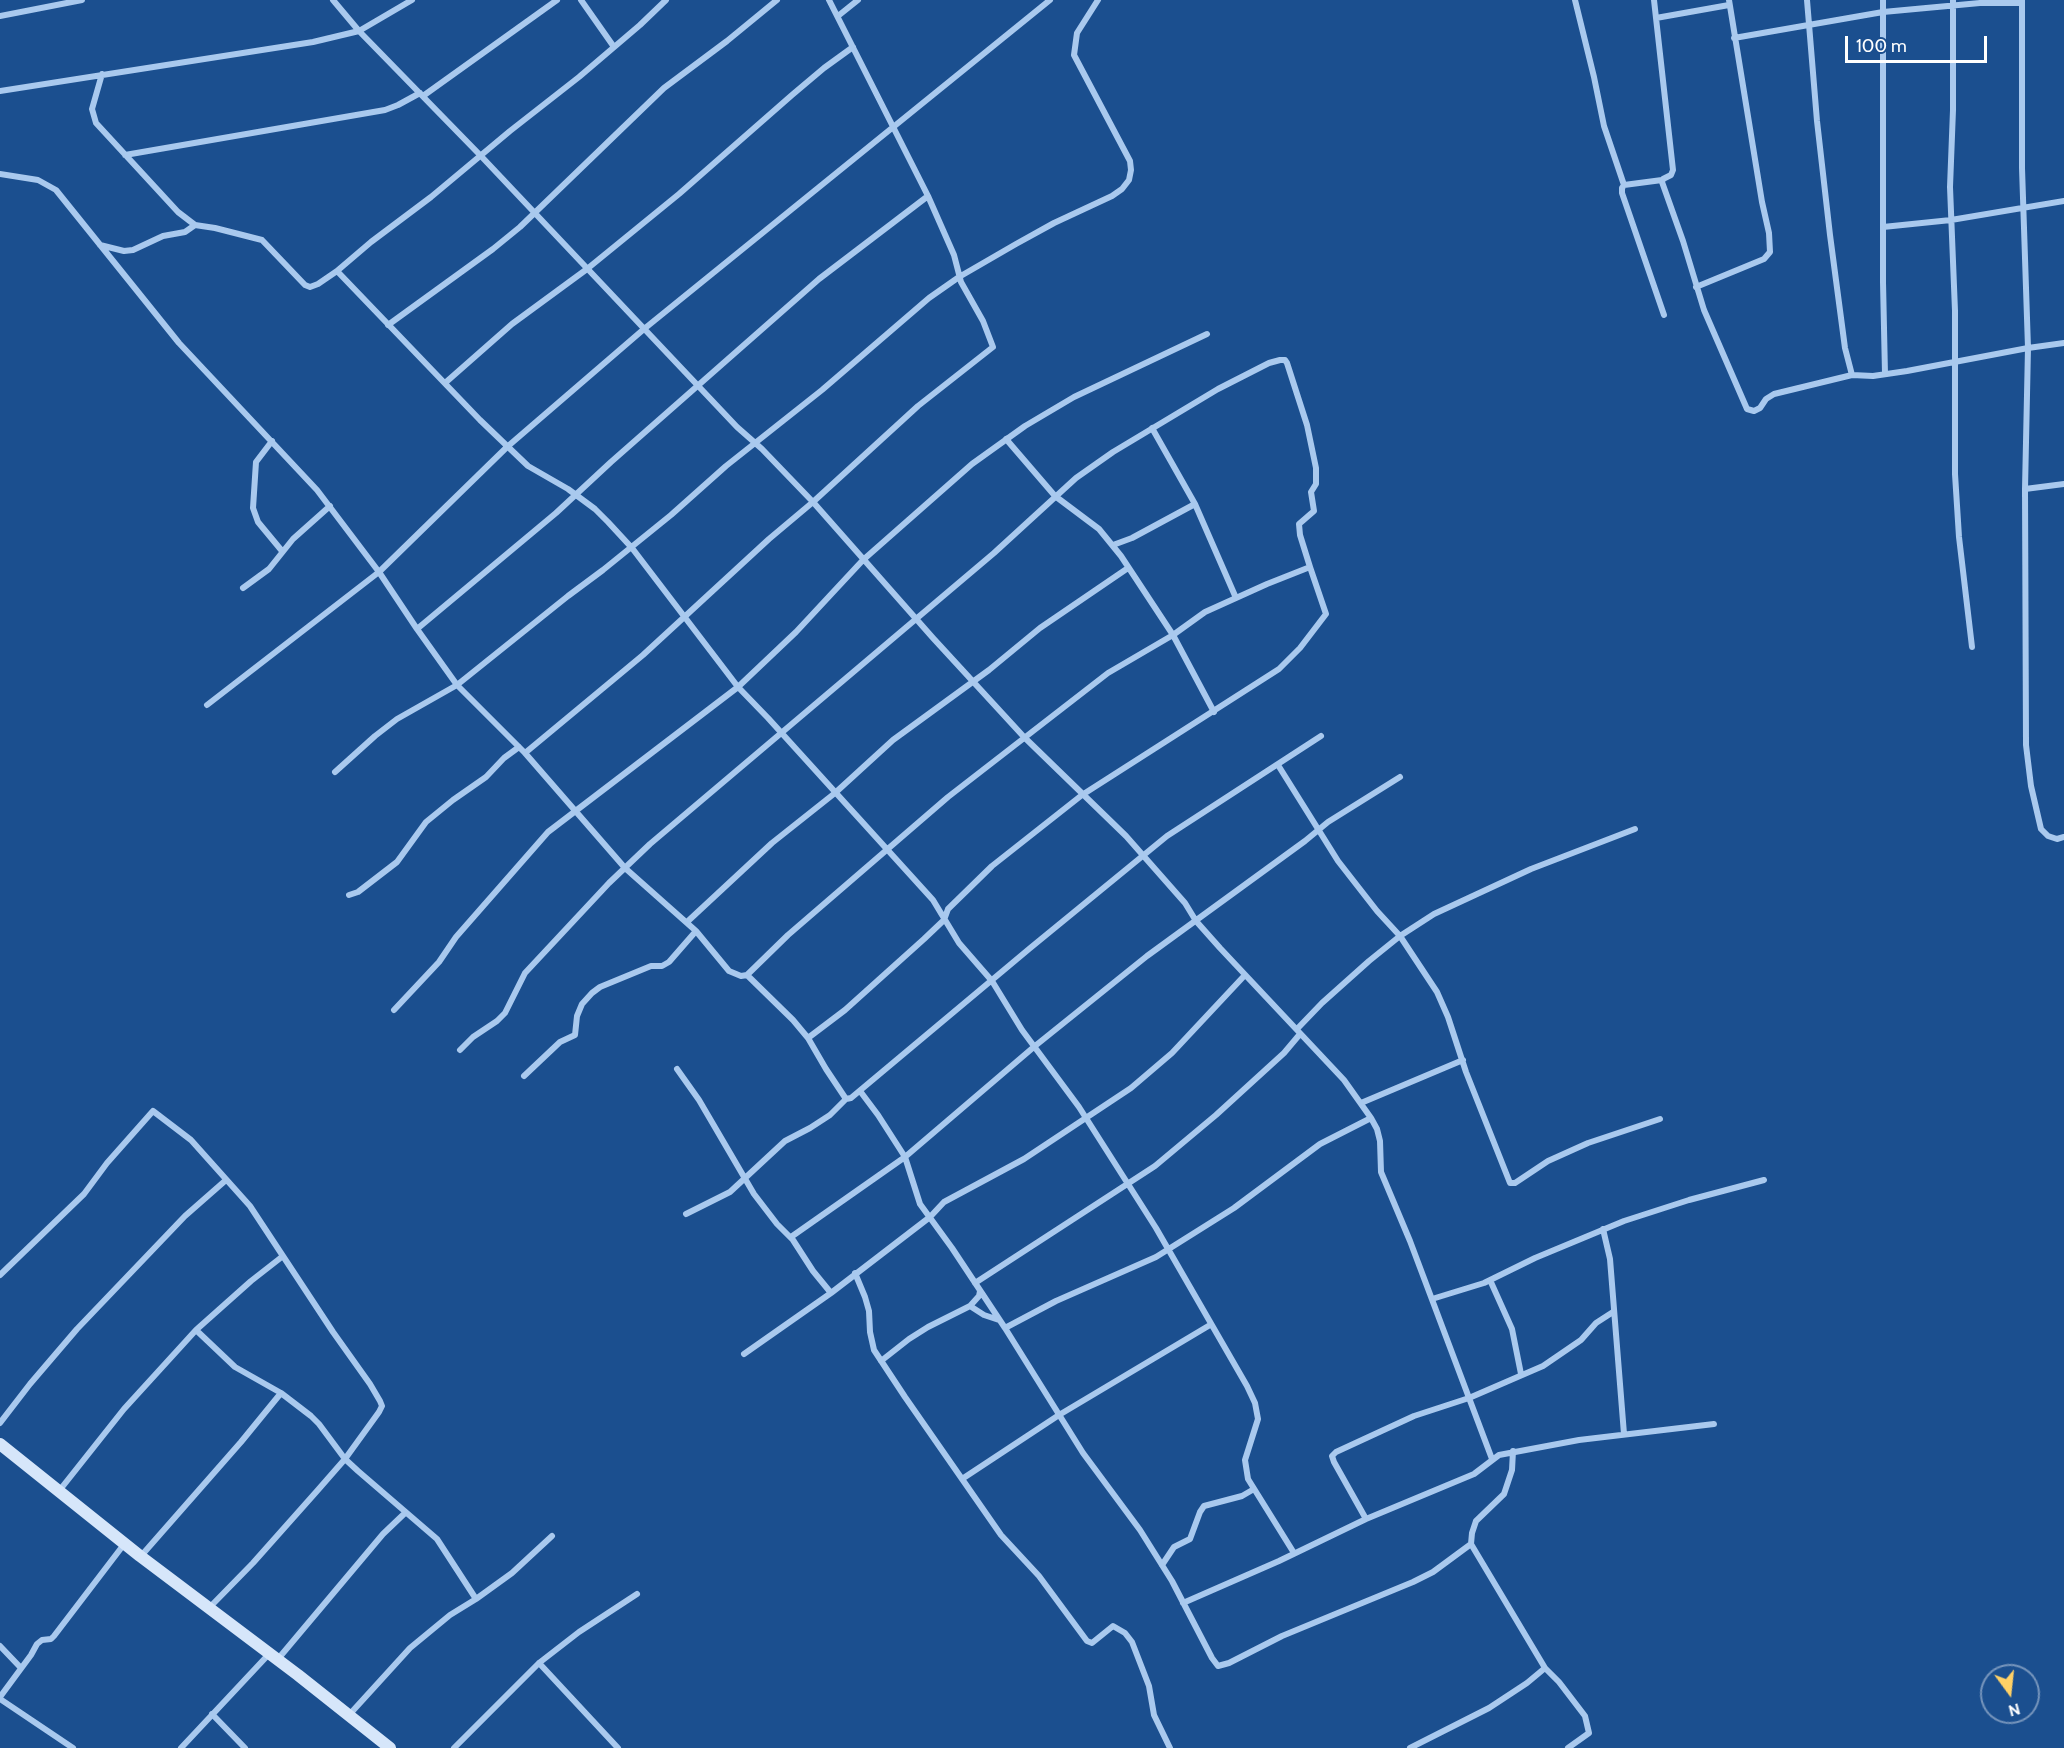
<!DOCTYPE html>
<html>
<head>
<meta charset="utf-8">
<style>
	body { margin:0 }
	#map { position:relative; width:2064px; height:1748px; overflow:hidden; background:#1b4f8f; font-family:Cabin,sans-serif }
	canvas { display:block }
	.north { position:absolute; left:1980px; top:1664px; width:60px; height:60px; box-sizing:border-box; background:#1b4f8f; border:2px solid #7695bc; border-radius:50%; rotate:165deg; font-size:16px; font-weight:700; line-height:24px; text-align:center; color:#fff }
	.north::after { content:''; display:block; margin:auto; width:21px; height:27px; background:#ffd166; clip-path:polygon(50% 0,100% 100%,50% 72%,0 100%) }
	.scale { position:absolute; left:1845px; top:36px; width:142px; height:27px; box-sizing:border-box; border:3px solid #fff; border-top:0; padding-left:8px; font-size:18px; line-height:21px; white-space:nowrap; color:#fff; -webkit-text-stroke:4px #1b4f8f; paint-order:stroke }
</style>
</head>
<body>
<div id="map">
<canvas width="2064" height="1748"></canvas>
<div class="north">N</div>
<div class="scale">100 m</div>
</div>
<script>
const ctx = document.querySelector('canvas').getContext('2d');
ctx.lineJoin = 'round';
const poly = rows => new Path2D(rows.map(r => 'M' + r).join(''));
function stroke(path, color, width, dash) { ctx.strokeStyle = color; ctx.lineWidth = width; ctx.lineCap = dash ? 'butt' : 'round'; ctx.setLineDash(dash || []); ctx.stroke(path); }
stroke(poly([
	[333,0,359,31,480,155,737,427,762,449,813,502,933,638,1024,737,1126,836,1185,903,1196,921,1220,948,1344,1080,1371,1118,1377,1129,1380,1141,1381,1172,1410,1241,1492,1459],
	[581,0,614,47],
	[666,0,640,25,579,77,510,131,431,197,371,242,337,271,480,420,528,466,568,489,595,509,608,522,632,548,738,687,768,718,933,900,959,943,992,981,1022,1030,1079,1107,1156,1228,1247,1386,1255,1403,1258,1419,1245,1460,1248,1479,1294,1553],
	[1575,0,1594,77,1604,126,1624,185,1622,188,1622,193,1664,315],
	[1654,0,1656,18,1729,5],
	[1807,0,1817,121,1830,235,1845,348,1852,375,1873,376,1907,371,2028,348,2064,343],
	[1883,0,1883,282,1885,374],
	[1953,0,1953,110,1950,187,1955,311,1955,474,1959,537,1972,647],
	[2022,0,2022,168,2028,348,2025,489,2026,745,2031,786,2041,829,2048,836,2057,839,2064,837],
	[0,16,82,0],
	[838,16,858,0],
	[1656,18,1673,170,1671,175,1663,179,1662,182,1683,241,1704,310,1747,409,1754,411,1760,408,1766,399,1774,394,1852,375],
	[1734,38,1883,12,1980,3,2022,3],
	[102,74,92,109,96,123,178,212,195,225,215,228,262,240,305,285,310,287,318,284,337,271],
	[0,91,313,42,359,31,412,0],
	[423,96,557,0],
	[125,155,385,110,398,105,420,93],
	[0,174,38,180,56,190,179,343,317,490,379,572,417,629],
	[1624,185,1662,180],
	[1883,227,1951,220,2064,201],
	[100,245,124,251,133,250,163,236,185,232,195,225],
	[1696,287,1764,259,1770,252,1769,233,1762,202,1729,0],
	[388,325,493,249,520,227,664,88,727,41,777,0],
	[445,383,512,324,587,269,679,194,792,95,824,68,853,47],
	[1152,428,1195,504,1236,598],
	[1006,439,1055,496,1099,529,1121,556,1173,635,1214,712],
	[272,441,256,462,253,508,258,522,282,551],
	[2025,489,2064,484],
	[1113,545,1132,538,1195,504],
	[243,588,269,569,293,539,330,506],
	[207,705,379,572,507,447,644,329,1050,0],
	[525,753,643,655,769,539,813,502,918,406,993,347,983,321,961,282,954,255,928,196,829,0],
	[1278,765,1338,861,1377,911,1400,936,1437,992,1448,1017,1466,1072,1510,1183,1515,1183,1548,1161,1588,1143,1660,1119],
	[335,772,375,736,397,719,457,685,568,596,603,570,671,515,726,466,822,390,929,298,959,277,1016,244,1054,223,1112,196,1122,189,1129,180,1131,170,1130,161,1074,55,1077,33,1098,0],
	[349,895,358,892,397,862,426,822,453,800,486,777,504,758,519,747],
	[687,922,772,843,835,793,893,740,989,670,1040,628,1128,568],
	[747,975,788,935,948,797,1108,673,1173,635,1205,612,1267,584,1310,567,1326,614,1300,648,1279,669,1082,795,992,866,948,909,944,920,924,939,845,1010,808,1038],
	[394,1010,439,962,456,937,548,832,738,687,796,632,863,560,972,464,1025,426,1074,397,1207,334],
	[1297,1029,1322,1003,1369,961,1400,936,1434,914,1531,869,1635,829],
	[460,1050,473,1037,497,1021,505,1013,525,973,609,883,650,844,994,553,1076,478,1113,452,1218,389,1269,363,1280,360,1285,360,1287,363,1307,425,1316,468,1316,484,1311,492,1314,511,1299,524,1300,535,1310,567],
	[677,1069,699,1100,754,1194,777,1224,793,1240,813,1271,831,1293],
	[524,1076,560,1042,575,1035,577,1016,582,1004,592,993,600,987,651,966,662,966,669,962,696,931],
	[860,1091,878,1115,905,1157,920,1204,952,1248,1005,1328,1083,1453,1140,1530,1172,1581,1212,1658,1218,1666,1229,1663,1282,1636,1413,1582,1433,1572,1471,1544],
	[846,1099,826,1069,808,1038,793,1020,747,975,741,976,729,971,696,931,625,868,525,753,457,685,417,629,556,513,611,462,819,279,928,196],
	[1361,1103,1463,1060],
	[686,1214,730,1192,785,1141,810,1128,830,1115,846,1099,851,1098,1029,949,1167,836,1321,736],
	[1603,1229,1610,1259,1624,1434],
	[791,1237,905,1157,1035,1046,1147,956,1305,841,1328,822,1400,777],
	[855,1273,865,1297,869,1311,870,1332,874,1350,905,1397,1001,1535,1039,1576,1087,1641,1092,1643,1113,1626,1125,1633,1132,1642,1149,1686,1154,1715,1170,1748],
	[0,1275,84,1194,107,1163,153,1111,191,1140,250,1206,333,1332,370,1384,380,1401,382,1406,379,1412,345,1459,317,1491,253,1563,209,1608],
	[1490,1280,1512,1329,1521,1374],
	[975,1283,1155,1166,1216,1115,1284,1053,1300,1034],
	[1432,1299,1484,1283,1535,1258,1624,1221,1689,1200,1764,1180],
	[970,1306,984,1315,999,1320],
	[1005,1328,1056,1301,1156,1257,1234,1208,1320,1144,1371,1118],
	[196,1330,235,1367,281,1393,311,1416,319,1424,345,1459,358,1471,437,1539,476,1599],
	[744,1354,831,1293,930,1217,944,1202,1024,1159,1131,1088,1172,1053,1245,975],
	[881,1361,909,1339,928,1327,970,1306,979,1296,980,1291],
	[0,1423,30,1384,77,1329,185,1216,226,1180],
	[1513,1451,1512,1470,1504,1494,1476,1521,1472,1533,1471,1544,1545,1668,1559,1682,1585,1716,1589,1733,1568,1748],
	[962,1479,1059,1415,1210,1325],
	[59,1491,124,1409,196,1330,251,1281,283,1256],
	[1366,1519,1334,1462,1332,1456,1336,1452,1414,1416,1469,1398,1543,1366,1581,1340,1596,1323,1613,1312],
	[141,1556,241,1442,281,1393],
	[1162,1565,1174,1547,1190,1539,1200,1512,1204,1506,1242,1496,1254,1489],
	[1183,1603,1279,1561,1366,1519,1474,1474,1499,1455,1579,1440,1714,1424],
	[0,1646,21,1668],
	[278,1659,383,1534,405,1513],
	[539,1663,618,1748],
	[0,1697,31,1655,37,1644,42,1640,51,1639,54,1636,125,1543],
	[0,1699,73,1748],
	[212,1714,245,1748],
	[349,1715,410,1648,450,1615,476,1599,512,1573,552,1536],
	[181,1748,269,1654],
	[454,1748,539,1663,579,1632,637,1594],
	[1410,1748,1489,1708,1527,1683,1545,1668]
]), '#a9c9ee', 6);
stroke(poly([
	[0,1444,140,1556,298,1675,390,1748]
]), '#d6e6fa', 12);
</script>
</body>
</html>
